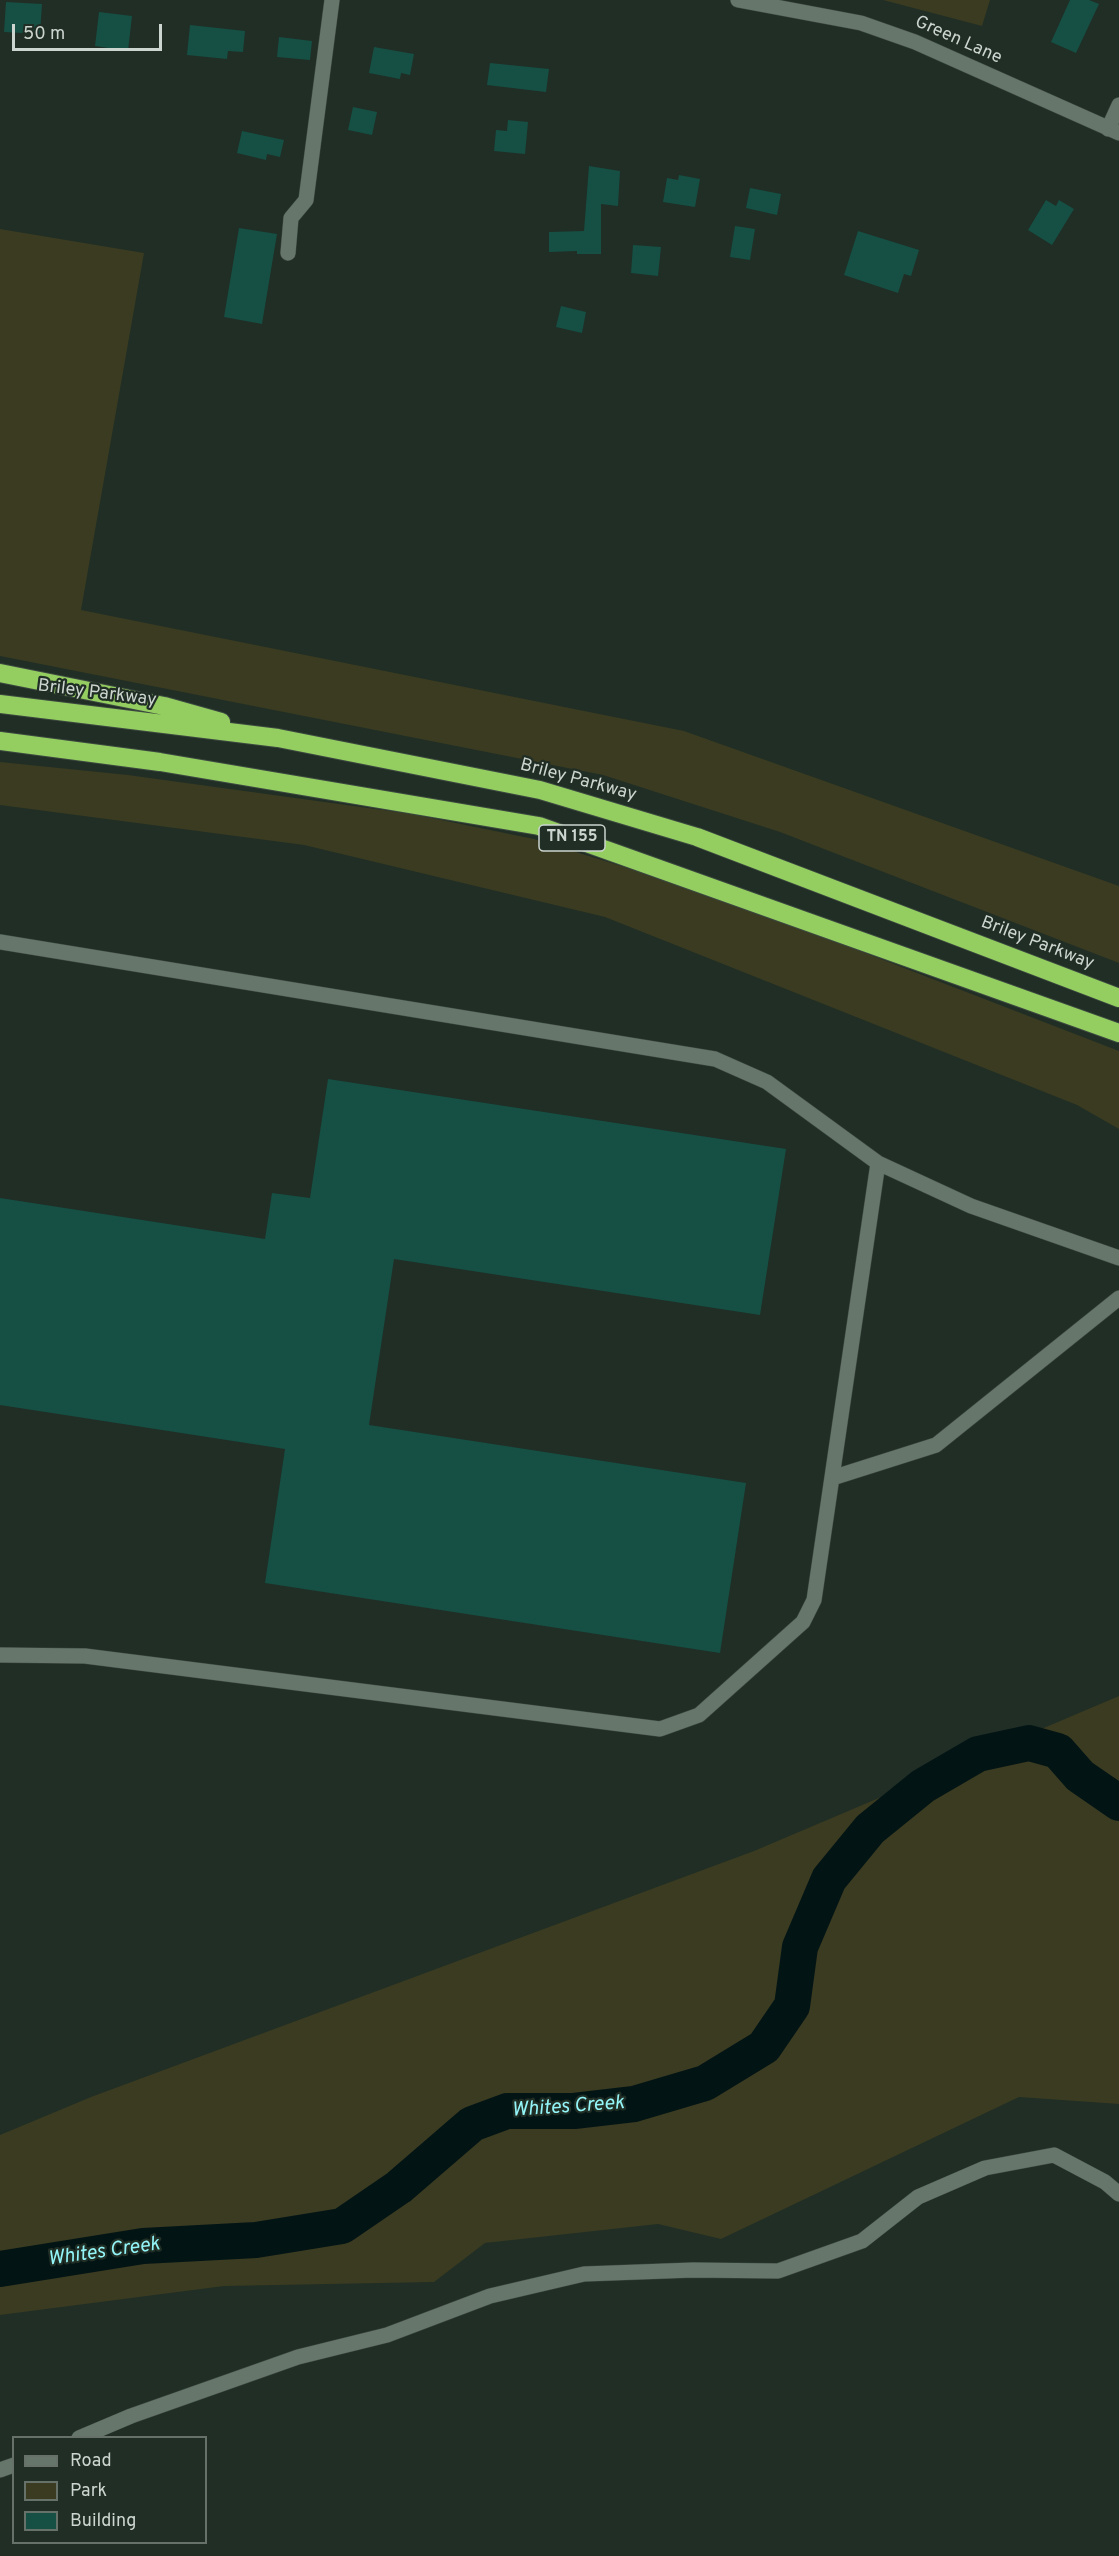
<!DOCTYPE html>
<html>
<head>
<meta charset="utf-8">
<style>
	body { margin:0 }
	#map { position:relative; width:1119px; height:2556px; overflow:hidden; background:#202e25; font-family:Overpass,sans-serif }
	canvas { display:block }
	.legend { position:absolute; left:12px; top:2436px; width:195px; height:108px; box-sizing:border-box; background:#202e25; border:2px solid #657169; margin:0; padding:8px 10px; list-style:none; font-size:18px; color:#ccd5cf }
	.legend li { display:flex; align-items:center; gap:12px; height:30px }
	.legend b { width:30px; border:2px solid #657169 }
	.scale { position:absolute; left:12px; top:24px; width:150px; height:27px; box-sizing:border-box; border:3px solid #ccd5cf; border-top:0; padding-left:8px; font-size:18px; line-height:21px; white-space:nowrap; color:#ccd5cf; -webkit-text-stroke:4px #202e25; paint-order:stroke }
</style>
</head>
<body>
<div id="map">
<canvas width="1119" height="2556"></canvas>
<ul class="legend">
<li><b style="height:8px;background:#66766b"></b>Road</li>
<li><b style="height:16px;background:#3a3b21"></b>Park</li>
<li><b style="height:16px;background:#164f44"></b>Building</li>
</ul>
<div class="scale">50 m</div>
</div>
<script>
const ctx = document.querySelector('canvas').getContext('2d');
ctx.lineJoin = 'round';
function fill(path, color) { ctx.fillStyle = color; ctx.fill(path, 'evenodd'); }
const poly = rows => new Path2D(rows.map(r => 'M' + r).join(''));
function stroke(path, color, width, dash) { ctx.strokeStyle = color; ctx.lineWidth = width; ctx.lineCap = dash ? 'butt' : 'round'; ctx.setLineDash(dash || []); ctx.stroke(path); }
function drawText(font, color, halo, rows, align = 'center') {
  ctx.font = font + ' Overpass,sans-serif'; ctx.lineWidth = 4.5; ctx.setLineDash([]); ctx.textBaseline = 'middle'; ctx.strokeStyle = halo; ctx.fillStyle = color; for (const [text, x, y, turn = 0] of rows) {
    ctx.save(); ctx.translate(x, y); ctx.rotate((+turn || 0) * Math.PI / 180); ctx.textAlign = isNaN(turn) ? turn : align; if (halo) ctx.strokeText(text, 0, 0); ctx.fillText(text, 0, 0); ctx.restore();
  }
}
fill(poly([
	[883,0,990,0,982,26],
	[0,229,144,253,81,610,684,731,1119,886,1119,963,780,832,603,775,0,656],
	[0,762,128,775,412,814,534,839,718,896,1119,1051,1119,1129,1077,1105,605,917,304,845,0,805],
	[1119,1696,1119,2104,1019,2097,721,2239,658,2224,485,2243,434,2282,224,2286,0,2315,0,2135,91,2097,754,1851]
]), '#3a3b21');
stroke(poly([
	[0,2269,143,2246,256,2240,342,2226,399,2187,472,2124,507,2111,574,2111,634,2104,705,2083,764,2047,792,2006,800,1947,829,1879,870,1829,923,1786,978,1754,1029,1743,1058,1751,1080,1776,1119,1803]
]), '#031415', 36);
fill(poly([
	[1070,0,1089,0,1099,4,1076,53,1051,42],
	[6,2,42,4,40,34,4,32],
	[99,12,132,16,128,51,95,46],
	[190,25,245,31,243,52,228,51,227,59,187,55],
	[279,37,312,41,310,60,277,57],
	[374,47,414,54,410,75,401,73,400,79,369,73],
	[490,63,549,69,546,92,487,85],
	[353,107,377,112,372,135,348,130],
	[508,120,528,122,525,154,494,151,496,130,507,131],
	[242,131,284,140,280,157,267,154,266,160,237,153],
	[589,166,620,171,618,206,601,204,601,254,577,254,577,251,549,252,549,232,584,231],
	[679,175,700,179,695,207,663,202,667,178,678,180],
	[750,188,781,194,777,215,746,208],
	[1046,200,1056,206,1059,200,1074,209,1052,245,1028,230],
	[735,226,755,229,750,260,730,257],
	[239,228,277,234,262,324,224,317],
	[858,231,919,250,911,276,904,274,898,293,844,275],
	[633,245,661,247,658,276,631,273],
	[561,306,586,312,582,333,556,327],
	[328,1079,786,1149,760,1315,394,1259,369,1425,746,1483,720,1653,265,1583,285,1449,0,1405,0,1198,265,1239,272,1193,310,1198]
]), '#164f44');
const minor = poly([
	[738,0,861,23,915,42,1119,133],
	[1108,129,1119,105],
	[288,253,291,218,306,200,332,0],
	[0,942,715,1059,767,1082,878,1163,971,1206,1119,1258],
	[832,1478,936,1445,1119,1298],
	[0,1655,85,1656,660,1729,699,1715,803,1622,814,1600,878,1163],
	[79,2438,131,2416,298,2357,387,2335,490,2296,584,2274,693,2270,778,2271,862,2241,918,2197,985,2168,1054,2155,1105,2182,1119,2194],
	[0,2470,14,2465]
]);
const highway = poly([
	[0,673,164,706,221,722],
	[0,704,278,738,540,790,697,837,1119,998],
	[0,741,160,762,539,826,1119,1033]
]);
stroke(minor, '#3c4840', 16);
stroke(highway, '#3c4840', 20);
stroke(minor, '#66766b', 15);
stroke(highway, '#94ce61', 18);
for (const [x, y, w] of [
	[572,838,66]
]) { const box = new Path2D(); box.roundRect(x - w / 2, y - 13, w, 26, 4.5); ctx.fillStyle = '#202e25'; ctx.fill(box); stroke(box, '#ccd5cf', 1.5); }
drawText('bold 16px', '#ccd5cf', null, [
	["TN 155",572,838]
]);
drawText('18px', '#ccd5cf', '#202e25', [
	["Green Lane",958,41,24],
	["Briley Parkway",97,694,7],
	["Briley Parkway",578,781,15],
	["Briley Parkway",1037,944,21]
]);
drawText('italic 20px', '#93f5f8', '#202e25', [
	["Whites Creek",568,2108,-4],
	["Whites Creek",104,2253,-8]
]);
</script>
</body>
</html>
